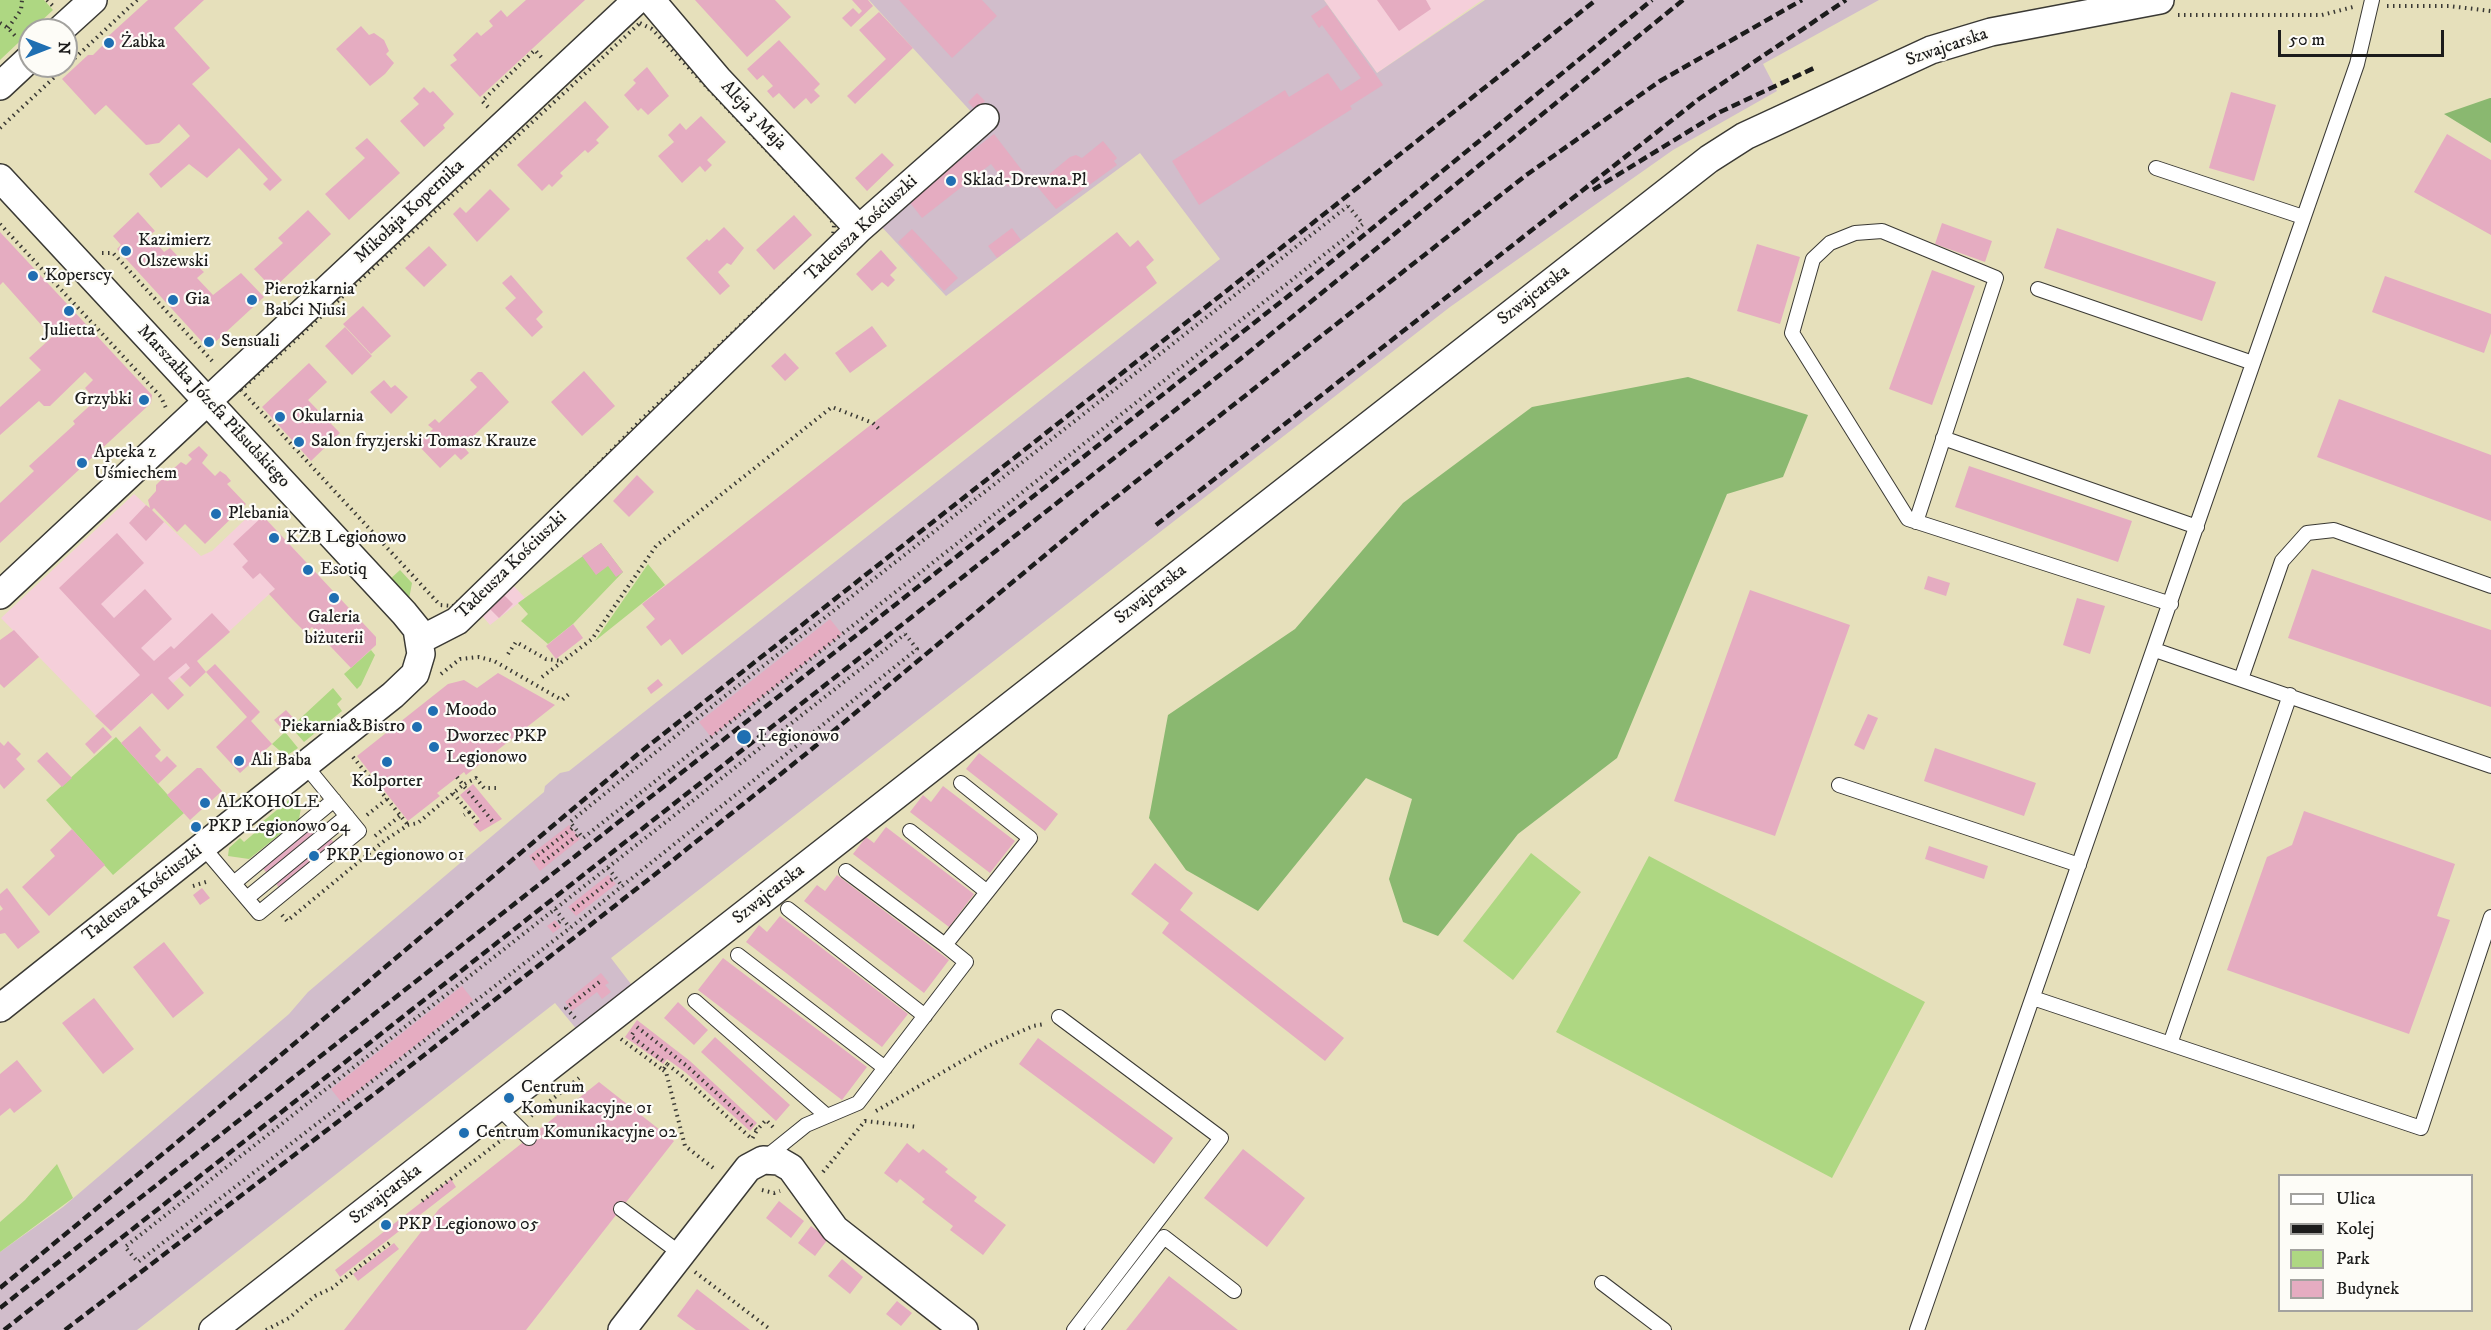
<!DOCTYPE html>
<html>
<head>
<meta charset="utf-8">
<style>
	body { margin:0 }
	#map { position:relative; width:2491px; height:1330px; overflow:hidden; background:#e6e0bb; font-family:"IM FELL DW Pica",serif }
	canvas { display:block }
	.legend { position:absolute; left:2278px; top:1174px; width:195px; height:138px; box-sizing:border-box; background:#fdfcf7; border:2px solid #a3a29f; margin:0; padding:8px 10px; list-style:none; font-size:18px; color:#1c1c1c }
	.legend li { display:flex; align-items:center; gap:12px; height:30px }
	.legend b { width:30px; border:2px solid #a3a29f }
	.north { position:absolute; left:18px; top:18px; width:60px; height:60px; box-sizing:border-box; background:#fdfcf7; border:2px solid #a3a29f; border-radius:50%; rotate:90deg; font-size:16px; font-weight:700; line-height:24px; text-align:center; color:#1c1c1c }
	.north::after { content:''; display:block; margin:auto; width:21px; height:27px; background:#1f6fb2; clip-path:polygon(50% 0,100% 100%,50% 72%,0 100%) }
	.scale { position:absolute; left:2278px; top:30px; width:166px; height:27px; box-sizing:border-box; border:3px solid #1c1c1c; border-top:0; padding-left:8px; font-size:18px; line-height:21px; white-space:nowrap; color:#1c1c1c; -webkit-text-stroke:4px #fdfcf7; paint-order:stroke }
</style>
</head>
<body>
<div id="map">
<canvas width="2491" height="1330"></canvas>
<ul class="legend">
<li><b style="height:8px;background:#fff"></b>Ulica</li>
<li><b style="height:8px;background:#1c1c1c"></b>Kolej</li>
<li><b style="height:16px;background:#aed782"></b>Park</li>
<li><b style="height:16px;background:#e5acc1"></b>Budynek</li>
</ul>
<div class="north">N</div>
<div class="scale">50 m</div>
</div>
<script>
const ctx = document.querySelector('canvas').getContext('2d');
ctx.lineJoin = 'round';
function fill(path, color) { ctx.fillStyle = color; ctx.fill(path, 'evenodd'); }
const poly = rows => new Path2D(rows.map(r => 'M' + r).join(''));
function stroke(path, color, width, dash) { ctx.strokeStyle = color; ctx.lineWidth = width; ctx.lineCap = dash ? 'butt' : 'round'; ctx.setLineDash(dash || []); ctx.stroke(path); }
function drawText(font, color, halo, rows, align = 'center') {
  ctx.font = font + ' "IM FELL DW Pica",serif'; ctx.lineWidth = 4.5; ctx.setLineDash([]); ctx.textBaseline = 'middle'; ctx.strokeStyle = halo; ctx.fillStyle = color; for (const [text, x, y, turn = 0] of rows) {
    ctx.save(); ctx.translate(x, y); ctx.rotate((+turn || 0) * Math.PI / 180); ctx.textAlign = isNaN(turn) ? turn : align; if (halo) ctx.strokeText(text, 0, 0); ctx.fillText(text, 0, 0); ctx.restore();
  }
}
fill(poly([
	[1324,0,1482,0,1377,73],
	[134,494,201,556,212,551,256,509,305,561,180,677,173,683,168,679,111,731,1,618],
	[510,582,525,598,490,625,479,612]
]), '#f5cfda');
fill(poly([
	[869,0,1324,0,1377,73,1485,0,1879,0,1763,64,1777,91,1673,150,1450,307,611,958,634,988,578,1031,555,1003,137,1330,0,1330,0,1252,63,1207,289,1014,308,992,544,792,545,786,560,773,569,771,1220,259,1140,153,946,296,879,224,974,115]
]), '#d1bdcb');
fill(poly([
	[0,0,44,0,53,10,0,60],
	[601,543,623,572,573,624,548,644,521,621,528,614,518,603],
	[648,564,665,585,595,641],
	[400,570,412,583,409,599,388,581],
	[371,650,375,655,361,685,357,689,344,674],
	[333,688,342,699,337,704,342,711,304,742,291,727],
	[285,732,298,748,286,756,272,744],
	[116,737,184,813,113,875,46,800],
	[289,800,301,808,299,819,249,859,228,856,229,848,240,838,244,842,258,830,256,827],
	[1531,853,1581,892,1513,980,1463,941],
	[1649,856,1925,1002,1832,1178,1556,1032],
	[57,1164,73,1198,0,1252,0,1222,25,1200]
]), '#aed782');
fill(poly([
	[2491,98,2491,143,2444,114,2490,98],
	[1688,377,1808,415,1783,477,1727,494,1617,758,1518,834,1438,936,1403,922,1389,879,1412,799,1366,778,1258,911,1186,870,1149,818,1168,715,1295,629,1403,503,1532,407]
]), '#8ab870');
fill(poly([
	[148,0,204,0,174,28,210,68,192,84,282,180,270,191,263,184,268,179,239,148,207,178,189,164,161,188,149,174,190,136,179,124,159,143,146,145,106,105,95,115,62,79,88,55,93,55,103,45,103,41],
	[526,0,585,0,480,97,450,65,457,60,453,55,477,32,481,36,493,26,489,21,501,10,507,17],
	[695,0,775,0,791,17,747,57],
	[852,0,868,0,873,6,851,27,842,18,853,8,859,14,862,11],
	[899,0,982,0,997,16,952,58],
	[1377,0,1426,0,1431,9,1399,31],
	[1327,5,1383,85,1350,106,1352,109,1199,205,1172,161,1285,90,1289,97,1328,73,1341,91,1361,78,1322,25,1319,28,1311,16],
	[879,12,913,48,855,104,847,96,886,59,859,30],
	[361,26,369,35,374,33,384,40,389,51,386,54,394,63,385,74,370,86,336,49],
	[779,40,820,84,814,90,820,96,811,104,806,98,794,109,779,93,773,98,767,91,773,86,763,75,757,80,747,69],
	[647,67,669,96,648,115,641,108,638,111,624,95,636,83,633,80],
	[424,87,430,93,433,91,454,114,443,125,445,128,424,147,400,121,419,104,413,98],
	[2231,92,2276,105,2254,181,2209,168],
	[977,93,985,101,976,111,968,102],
	[585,101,609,127,596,140,599,143,588,153,585,150,560,173,563,176,552,187,549,184,542,191,517,165],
	[701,116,726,142,707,160,712,165,705,172,700,166,682,183,658,156,674,142,668,135,680,123,686,130],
	[994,134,1024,173,1008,187,991,164,922,218,908,200],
	[2447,134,2491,160,2491,235,2414,192],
	[367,138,400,173,349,220,325,194,365,158,355,148],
	[1103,141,1117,158,1114,161,1117,165,1056,209,1036,185,1070,157,1076,155,1082,158],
	[882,153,894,165,867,191,855,178],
	[490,189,510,209,477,242,453,214,460,207,466,213],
	[308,210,331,234,273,289,254,269,283,243,278,238],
	[138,212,155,231,150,235,164,252,170,248,189,268,194,263,204,272,197,278,213,295,241,273,264,297,212,345,205,345,117,249,121,245,113,236],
	[794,215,812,235,774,270,756,250],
	[1942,223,1992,241,1985,262,1935,244],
	[724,227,744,248,731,265,727,263,718,272,730,286,720,295,686,258,707,239,709,241],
	[1012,228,1021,240,997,258,988,246],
	[2057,228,2216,282,2202,321,2044,268],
	[912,229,958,278,944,291,898,242],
	[0,232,152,395,151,403,0,543,0,503,34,471,29,466,75,424,73,421,96,400,85,388,93,380,85,372,50,406,44,406,39,401,0,435,0,407,41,370,29,358,52,337,3,282,0,285],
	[1117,232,1130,247,1138,240,1154,260,1146,267,1157,283,682,655,670,639,661,646,646,627,655,619,642,604],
	[1757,244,1800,257,1780,324,1737,311],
	[429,246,447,265,424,287,405,268],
	[881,250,897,268,890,275,895,280,888,287,882,282,872,291,856,274],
	[1932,270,1975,286,1932,405,1889,389],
	[511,275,543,312,536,319,543,327,532,337,505,308,516,298,502,283],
	[2385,276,2491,314,2491,333,2484,353,2372,312],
	[363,306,391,336,371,354,343,324],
	[872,326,887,346,850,373,835,353],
	[345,327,372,356,352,375,325,346],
	[785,353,799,368,785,381,771,366],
	[309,363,327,382,308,400,340,433,311,461,262,407],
	[584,371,615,406,582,436,551,402],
	[478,372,482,372,509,402,463,446,469,453,461,460,455,454,440,468,417,444,433,429,428,425,435,419,439,423,477,387,470,380],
	[384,380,391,388,395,385,408,397,391,414,370,392],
	[2339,399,2491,455,2491,521,2317,457],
	[199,446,208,455,202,463,215,476,220,471,226,475,231,481,227,484,246,504,205,544,185,524,177,532,154,508,152,510,164,522,146,541,129,523,146,505,150,508,148,500,156,491,156,485,162,479,168,481,174,475,172,470,181,462,186,465,192,459,188,455],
	[1969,466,2132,521,2118,562,1955,507],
	[637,475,654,492,629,517,613,501],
	[263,516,376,637,376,645,351,668,312,627,306,633,293,620,269,594,275,589,260,573,253,579,242,567,248,561,233,544],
	[117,533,144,563,101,604,114,618,145,589,172,619,141,648,154,661,171,646,174,649,212,613,230,632,197,661,206,672,190,687,180,677,190,668,186,663,168,678,184,695,168,710,152,693,111,731,95,716,140,675,59,588],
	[601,543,623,572,616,577,608,566,596,575,582,556],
	[2312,569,2491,630,2491,707,2288,638],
	[1928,576,1950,583,1946,596,1924,589],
	[1750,590,1850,625,1775,836,1674,801],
	[504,595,513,604,499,618,490,609],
	[2077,598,2105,606,2090,654,2063,645],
	[830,619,842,634,711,737,699,722],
	[573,624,583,638,556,659,546,646],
	[14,630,39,657,4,688,0,684,0,640],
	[215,664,260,712,251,721,272,744,240,773,216,747,247,717,206,672],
	[498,673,555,705,466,775,464,772,437,793,440,796,408,821,357,756,448,684,464,680,477,688],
	[658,679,663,685,651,694,647,688],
	[286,710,297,722,285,732,274,720],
	[1868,714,1878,718,1864,750,1854,745],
	[140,726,161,750,155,756,161,762,167,756,177,766,158,784,121,743],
	[103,727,112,737,94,754,85,744],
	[8,741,21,754,16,759,25,769,4,789,0,784,0,742,4,746],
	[1935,748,2036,783,2024,816,1924,781],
	[47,752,72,778,62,787,37,761],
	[979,753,1058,814,1045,831,966,769],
	[197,768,201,768,222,791,190,820,167,795],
	[473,784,502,819,480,832,473,824,480,819,460,795],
	[943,786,1015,841,990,873,910,812,923,795,931,802],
	[2304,811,2455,864,2437,916,2450,920,2409,1034,2227,970,2267,857,2292,845],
	[316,821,325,832,270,877,261,866],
	[569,825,580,839,540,871,529,856],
	[886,827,974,894,949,927,853,854,866,837,874,843],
	[72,829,105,865,49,916,22,887,55,856,50,850],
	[329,837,339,848,283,893,274,881],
	[1929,846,1988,866,1984,879,1925,859],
	[1155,863,1193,893,1180,910,1344,1038,1325,1061,1162,933,1169,923,1131,894],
	[608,875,616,884,576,916,568,907],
	[837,875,949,960,924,993,804,901,817,885,825,891],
	[7,888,40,932,18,949,5,933,0,934,0,911,3,909,0,905,0,894],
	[202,888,210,898,200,905,193,895],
	[780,916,908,1014,882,1047,746,942,759,925,767,932],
	[555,920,561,927,553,933,547,926],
	[164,942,204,993,173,1018,133,967],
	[723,958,867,1067,842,1100,698,990],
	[601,973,609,983,605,985,611,992,602,999,597,992,572,1011,565,1002],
	[462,986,473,1000,342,1103,331,1089],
	[94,998,134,1049,103,1074,62,1023],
	[678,1002,708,1030,694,1045,664,1018],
	[637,1020,690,1061,757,1123,750,1131,685,1072,667,1059,663,1064,625,1037],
	[715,1037,790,1105,776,1121,701,1052],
	[1038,1038,1173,1138,1154,1164,1019,1064],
	[17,1060,42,1091,14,1113,10,1108,0,1116,0,1074],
	[599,1082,674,1141,526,1330,344,1330,439,1209],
	[907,1143,919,1153,923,1149,948,1169,945,1172,977,1197,974,1201,1006,1225,983,1255,950,1230,953,1226,922,1202,925,1199,900,1179,897,1183,884,1173],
	[1243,1149,1305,1198,1267,1247,1204,1198],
	[451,1179,456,1187,340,1277,335,1270],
	[779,1201,804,1221,791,1238,766,1218],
	[811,1226,828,1239,815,1256,798,1243],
	[394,1243,399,1249,358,1281,353,1274],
	[842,1259,863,1277,850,1294,828,1276],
	[1169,1276,1238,1330,1126,1330],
	[697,1289,750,1330,696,1330,677,1316],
	[897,1301,912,1313,901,1326,886,1314]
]), '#e5acc1');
const lane = poly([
	[2156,168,2303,217],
	[2038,289,2253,363],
	[1943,438,2197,527],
	[1916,522,1996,278,1882,231,1855,233,1830,243,1813,259,1792,333,1908,519,2171,604],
	[2155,650,2491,766],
	[2241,679,2282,561,2307,533,2334,530,2491,586],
	[1839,785,2079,865],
	[910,831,986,891],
	[203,847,259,913,359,831,305,765],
	[846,871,945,945],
	[234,883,334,800],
	[247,898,347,816],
	[788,909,925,1016],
	[738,955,885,1068],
	[2033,998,2421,1128,2491,917],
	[695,1001,827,1116],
	[1059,1017,1221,1138,1074,1330],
	[2170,1044,2290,695],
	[498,1107,529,1138],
	[765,1158,806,1125,858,1103,966,962,945,945,1030,838,961,783],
	[621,1209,681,1254],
	[1602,1283,1664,1330],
	[1092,1330,1164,1237,1234,1291],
	[1917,1330,2357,64,2372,0]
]);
const street = poly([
	[651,0,718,79,859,229],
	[60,30,93,0],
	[0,86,30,58],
	[0,178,404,613,417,629,421,654,415,674,393,695,0,1008],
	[0,595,637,0],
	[420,640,457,621,859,229,985,118],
	[213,1330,1709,159,1745,136,1931,50,1991,32,2160,0],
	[622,1330,748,1168,763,1160,779,1161,791,1168,835,1229,964,1330]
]);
stroke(lane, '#3a3934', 16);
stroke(street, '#3a3934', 30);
stroke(poly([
	[47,0,53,6],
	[2387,6,2449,6,2491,11],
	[2178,15,2322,15,2353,7],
	[0,23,8,28,17,38],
	[640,23,652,29,829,216,834,225,833,237,641,420,496,570,453,606,440,605,241,390,640,23],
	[8,28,21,10,22,0],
	[488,107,482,101,535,50,542,58],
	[0,128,137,0],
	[1348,206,1363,224,583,838,570,822,715,704,1348,206],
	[0,224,161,397,166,408],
	[102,253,113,253,214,363],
	[905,634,917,649,570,928,138,1262,125,1247,905,634],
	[508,654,516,642,546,659,562,661],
	[441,674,460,659,479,657,494,661,562,700,569,694],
	[542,677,592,639,656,546,832,407,873,423,879,429],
	[353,757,408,825],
	[457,777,463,785,476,778,484,788,497,788],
	[453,793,469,812,464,815],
	[469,812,480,825],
	[367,815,387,799],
	[375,836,400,816],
	[533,859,574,827],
	[543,862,579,834],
	[608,868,623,887],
	[193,886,209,881],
	[555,909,570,928],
	[573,910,615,877],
	[282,915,287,921,384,841,408,825,418,823,463,785,494,823],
	[554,926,563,919],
	[575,1018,566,1008,602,980],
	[637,1027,687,1066,757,1130,766,1120,775,1129],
	[633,1033,631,1036,667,1064],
	[621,1039,663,1070,667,1064,681,1075,752,1139,757,1130],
	[663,1070,666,1072,685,1146,716,1170],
	[876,1111,988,1046,1033,1026,1044,1024],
	[531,1116,579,1078],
	[823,1172,865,1121,918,1127],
	[762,1190,774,1193,780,1191],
	[422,1201,504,1138],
	[695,1272,771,1330],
	[266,1330,289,1318,315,1296,332,1288,392,1241]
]), '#3a3934', 4, [1.5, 4.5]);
stroke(lane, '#fff', 14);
stroke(street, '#fff', 27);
stroke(poly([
	[1593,190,1720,112,1814,68],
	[1156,525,1699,99,1846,0],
	[0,1288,193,1129,638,754,1596,0],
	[0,1308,1315,275,1652,0],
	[4,1330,1244,356,1683,0],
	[65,1330,382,1088,658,872,807,753,1097,512,1525,176,1660,81,1802,0]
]), '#1c1c1c', 4.5, [9, 4.5]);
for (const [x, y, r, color] of [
	[109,43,6,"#1f6fb2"],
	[951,181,6,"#1f6fb2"],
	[126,251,6,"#1f6fb2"],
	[33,276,6,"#1f6fb2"],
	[173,300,6,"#1f6fb2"],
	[252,300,6,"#1f6fb2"],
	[69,311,6,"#1f6fb2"],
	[209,342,6,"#1f6fb2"],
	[144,400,6,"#1f6fb2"],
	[280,417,6,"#1f6fb2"],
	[299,442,6,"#1f6fb2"],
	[82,463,6,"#1f6fb2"],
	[216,514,6,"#1f6fb2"],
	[274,538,6,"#1f6fb2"],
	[308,570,6,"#1f6fb2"],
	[334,598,6,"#1f6fb2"],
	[433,711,6,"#1f6fb2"],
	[417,727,6,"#1f6fb2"],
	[744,737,8,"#1f6fb2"],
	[434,747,6,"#1f6fb2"],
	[239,761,6,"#1f6fb2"],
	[387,762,6,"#1f6fb2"],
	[205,803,6,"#1f6fb2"],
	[196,827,6,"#1f6fb2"],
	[314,856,6,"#1f6fb2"],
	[509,1098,6,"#1f6fb2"],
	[464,1133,6,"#1f6fb2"],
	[386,1225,6,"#1f6fb2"]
]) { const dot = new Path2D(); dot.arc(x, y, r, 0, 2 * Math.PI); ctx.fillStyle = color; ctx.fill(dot); stroke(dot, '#fdfcf7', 2); }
drawText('18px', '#1c1c1c', '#fdfcf7', [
	["Żabka",121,43],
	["Sklad-Drewna.Pl",963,181],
	["Kazimierz",138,241],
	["Olszewski",138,262],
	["Koperscy",45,276],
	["Pierożkarnia",264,290],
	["Babci Niusi",264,311],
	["Gia",185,300],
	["Julietta",69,331,"center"],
	["Sensuali",221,342],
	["Grzybki",132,400,"right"],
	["Okularnia",292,417],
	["Salon fryzjerski Tomasz Krauze",311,442],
	["Apteka z",94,453],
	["Uśmiechem",94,474],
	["Plebania",228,514],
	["KZB Legionowo",286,538],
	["Esotiq",320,570],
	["Galeria",334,618,"center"],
	["biżuterii",334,639,"center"],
	["Moodo",445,711],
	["Piekarnia&Bistro",405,727,"right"],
	["Dworzec PKP",446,737],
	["Legionowo",446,758],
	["Legionowo",758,737],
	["Ali Baba",251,761],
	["Kolporter",387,782,"center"],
	["ALKOHOLE",217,803],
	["PKP Legionowo 04",208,827],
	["PKP Legionowo 01",326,856],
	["Centrum",521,1088],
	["Komunikacyjne 01",521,1109],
	["Centrum Komunikacyjne 02",476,1133],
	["PKP Legionowo 05",398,1225]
], 'left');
drawText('18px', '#1c1c1c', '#fdfcf7', [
	["Szwajcarska",1947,48,-19],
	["Aleja 3 Maja",753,116,47],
	["Mikołaja Kopernika",410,212,-43],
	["Tadeusza Kościuszki",862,229,-43],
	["Szwajcarska",1534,296,-38],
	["Marszałka Józefa Piłsudskiego",213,407,47],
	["Tadeusza Kościuszki",512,566,-44],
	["Szwajcarska",1151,595,-38],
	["Tadeusza Kościuszki",143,894,-38],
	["Szwajcarska",769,895,-38],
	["Szwajcarska",386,1195,-38]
]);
</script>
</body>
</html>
